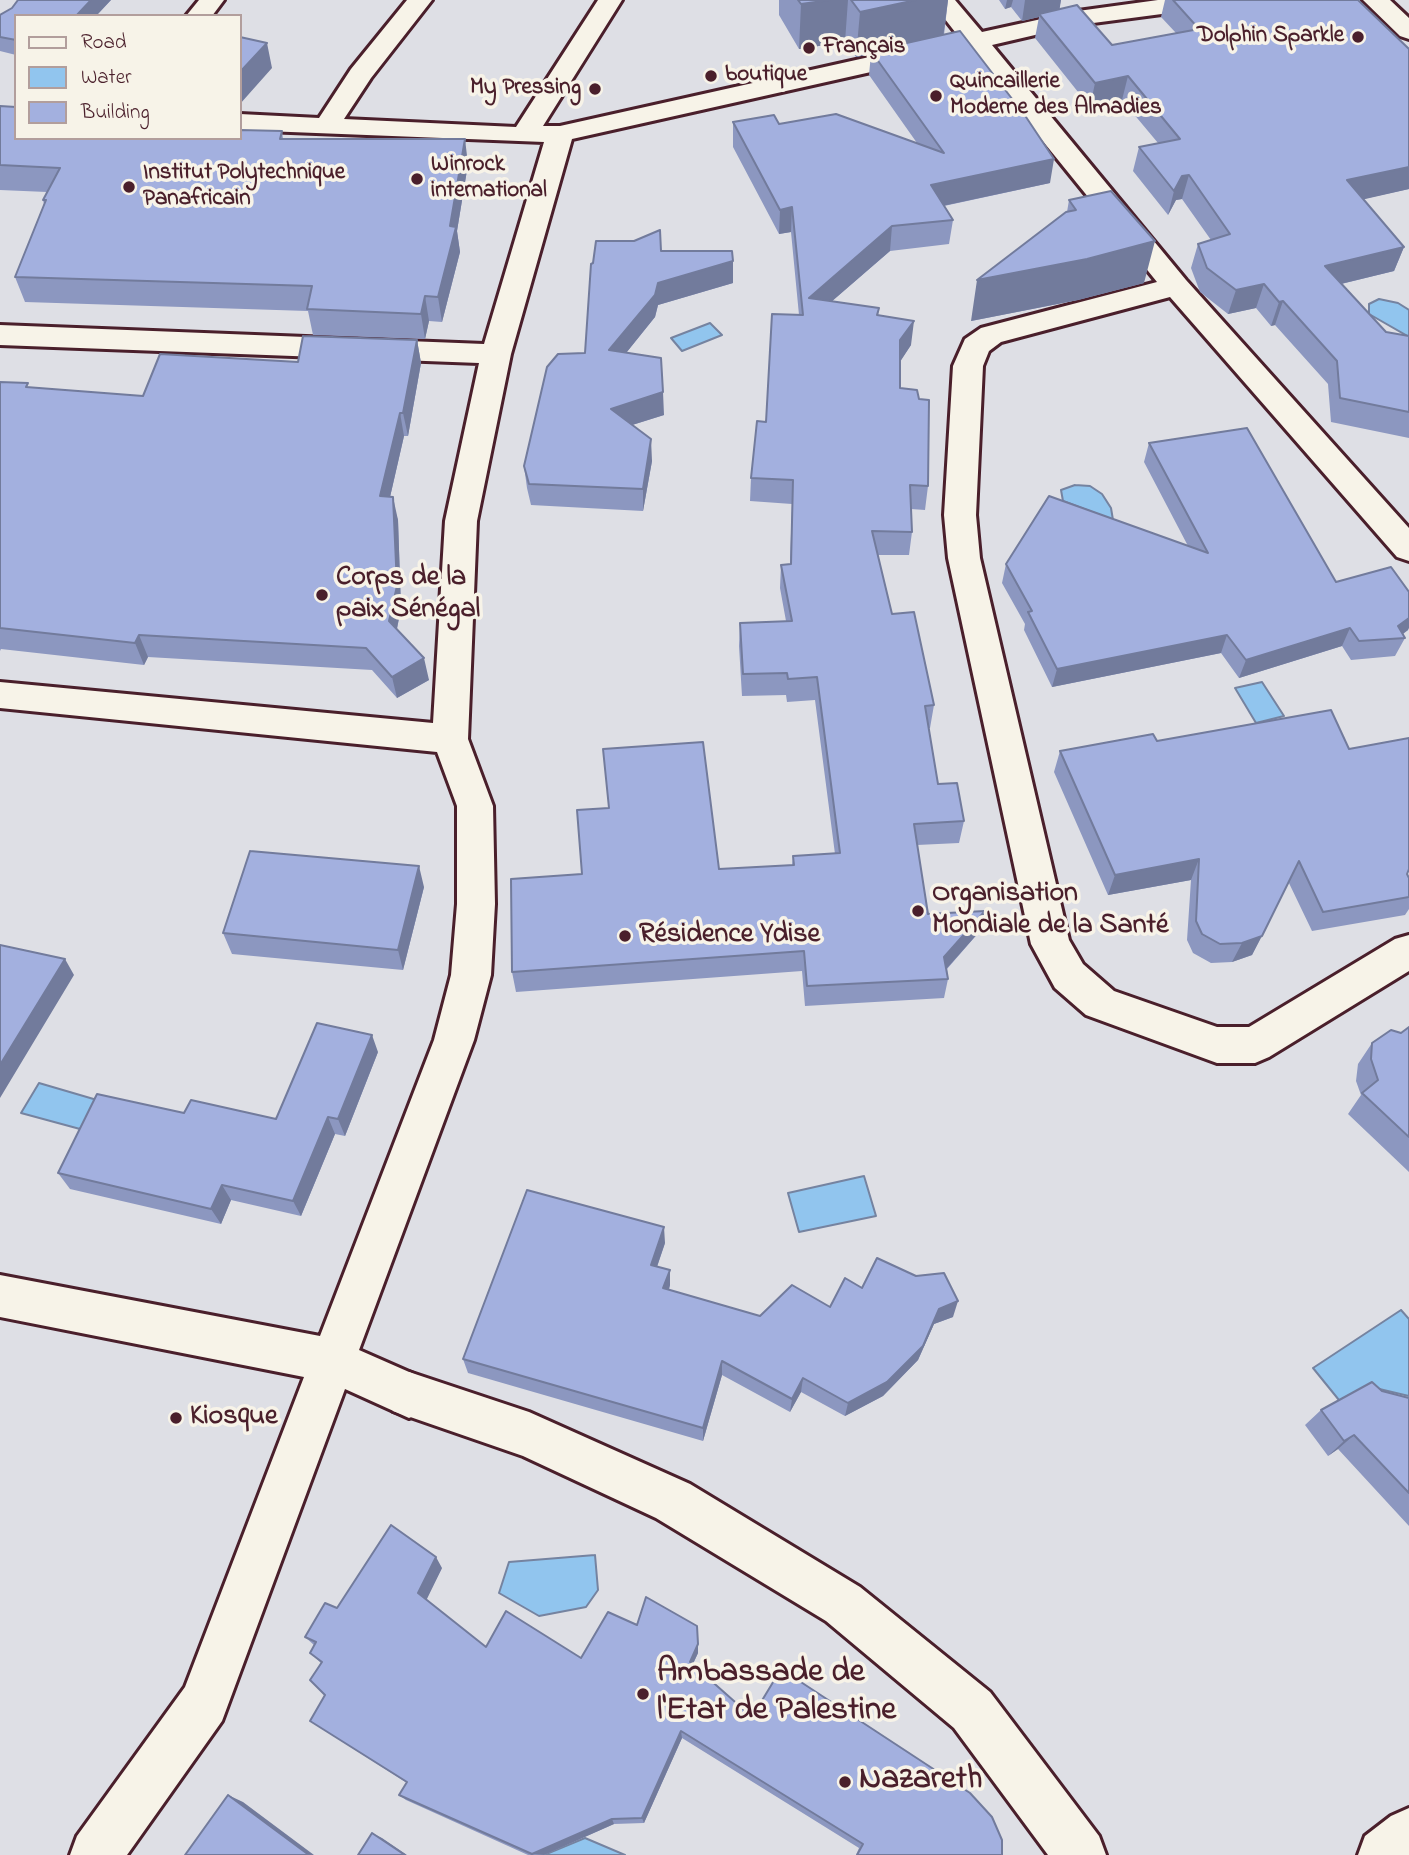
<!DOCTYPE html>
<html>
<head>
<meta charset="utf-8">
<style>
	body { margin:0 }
	#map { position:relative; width:1409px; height:1855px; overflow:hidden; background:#dedfe5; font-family:"Indie Flower",sans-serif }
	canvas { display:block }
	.legend { position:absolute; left:14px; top:14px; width:228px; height:126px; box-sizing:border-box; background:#f7f3e8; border:2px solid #b29e9c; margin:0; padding:9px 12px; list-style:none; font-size:21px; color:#4a1f2b }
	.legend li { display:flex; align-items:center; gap:14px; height:35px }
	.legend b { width:35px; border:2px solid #b29e9c }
</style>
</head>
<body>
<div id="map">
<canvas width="1409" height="1855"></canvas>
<ul class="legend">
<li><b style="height:9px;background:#f7f3e8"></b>Road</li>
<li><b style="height:19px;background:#91c5ee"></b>Water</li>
<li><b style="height:19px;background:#a3b0df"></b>Building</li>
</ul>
</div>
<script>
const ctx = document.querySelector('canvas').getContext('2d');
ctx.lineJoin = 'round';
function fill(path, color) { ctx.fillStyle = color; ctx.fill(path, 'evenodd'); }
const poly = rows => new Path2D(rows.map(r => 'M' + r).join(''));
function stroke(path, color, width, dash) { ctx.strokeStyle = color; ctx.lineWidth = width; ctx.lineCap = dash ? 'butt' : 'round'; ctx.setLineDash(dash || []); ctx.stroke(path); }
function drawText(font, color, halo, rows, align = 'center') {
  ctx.font = font + ' "Indie Flower",sans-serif'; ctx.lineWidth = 7; ctx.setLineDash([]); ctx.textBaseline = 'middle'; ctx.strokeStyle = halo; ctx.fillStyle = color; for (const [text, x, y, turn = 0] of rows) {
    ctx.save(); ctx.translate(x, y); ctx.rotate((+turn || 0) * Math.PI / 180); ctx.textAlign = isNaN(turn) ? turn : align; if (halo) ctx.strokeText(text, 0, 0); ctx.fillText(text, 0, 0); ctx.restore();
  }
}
const water = poly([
	[1379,299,1398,303,1409,310,1409,337,1369,314,1369,304,1379,299],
	[710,323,722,335,682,351,671,338,710,323],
	[1075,485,1090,486,1102,494,1111,508,1113,520,1063,501,1061,490,1075,485],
	[1262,682,1284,716,1256,723,1235,688,1262,682],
	[39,1083,97,1100,80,1129,21,1113,39,1083],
	[864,1176,876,1216,799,1232,788,1193,864,1176],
	[1401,1310,1409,1319,1409,1396,1371,1387,1343,1405,1313,1368,1401,1310],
	[595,1555,598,1590,586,1607,539,1616,499,1593,509,1562,595,1555],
	[585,1838,625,1855,544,1855,585,1838]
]);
fill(water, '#91c5ee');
stroke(water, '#7583a0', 2);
const minor = poly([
	[199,0,224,0,212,16,186,16,199,0],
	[407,0,432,0,371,78,344,119,516,127,598,0,622,0,543,126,560,126,959,37,930,0,955,0,982,32,1078,11,1158,0,1224,0,1226,4,1223,9,1214,11,1177,12,1078,25,992,45,1186,280,1409,528,1409,561,1397,557,1170,297,1001,342,989,351,983,366,976,515,980,558,1069,940,1083,964,1114,991,1217,1027,1249,1027,1395,939,1409,935,1409,971,1269,1057,1255,1063,1217,1063,1086,1015,1055,988,1031,944,948,558,944,515,953,366,965,339,981,328,1157,282,969,50,572,139,511,354,477,521,468,739,493,806,495,904,491,975,474,1040,359,1350,425,1379,432,1395,425,1411,409,1418,345,1389,222,1721,127,1855,70,1855,77,1836,185,1687,304,1377,0,1317,0,1275,320,1336,434,1040,451,975,457,904,457,806,437,752,0,708,0,682,433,723,445,521,479,363,0,345,0,325,484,344,544,142,240,130,240,114,319,118,351,69,407,0],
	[1409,1808,1409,1855,1358,1855,1365,1836,1391,1816,1409,1808]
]);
const tertiary = poly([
	[1363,0,1390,0,1409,18,1409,39,1400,36,1363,0],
	[409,1372,529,1412,690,1484,860,1587,990,1692,1099,1836,1106,1855,1048,1855,954,1728,826,1621,656,1518,523,1456,393,1411,386,1395,393,1379,409,1372]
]);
stroke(minor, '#4a1f2b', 6);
stroke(tertiary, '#4a1f2b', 6);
fill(minor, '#f7f3e8');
fill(tertiary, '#f7f3e8');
fill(poly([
	[18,0,111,0,96,16,16,16,16,55,0,51,0,15,12,8],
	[779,0,948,0,944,35,1050,183,944,206,953,220,949,244,890,251,832,301,879,308,878,316,911,345,900,361,900,388,928,486,925,510,911,509,912,532,909,555,878,555,892,614,934,705,930,728,929,728,938,784,964,821,959,843,917,845,928,914,980,931,947,969,948,979,944,998,805,1006,802,971,516,992,512,972,719,869,792,865,793,856,835,854,815,700,787,702,786,695,742,696,739,646,740,623,786,621,780,588,781,565,790,564,792,504,750,501,751,478,766,422,799,315,791,232,779,234,733,147,733,122,779,124,917,143,869,75,871,54,856,57,845,42,799,49,779,15],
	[999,0,1061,0,1059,9,1112,45,1176,33,1161,17,1165,0,1358,0,1409,49,1409,189,1363,199,1404,247,1394,271,1341,284,1386,332,1409,336,1409,438,1331,422,1328,384,1275,325,1271,326,1256,308,1228,314,1200,292,1191,268,1198,244,1211,240,1182,199,1176,200,1168,215,1133,171,1139,147,1158,143,1122,100,1090,107,1035,38,1039,17,1022,21,1011,7,1005,9],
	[0,106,16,138,282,131,283,139,468,164,457,231,460,252,442,322,429,321,425,339,313,335,308,311,25,302,15,277,44,204,43,200,47,192,0,190],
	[1069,200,1144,283,1078,300,971,321,1067,212],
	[661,251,733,283,658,305,655,317,626,353,664,415,632,425,652,461,643,511,531,505,527,488,524,466,585,353],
	[417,340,421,363,408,436,404,436,390,497,398,520,401,608,397,629,429,680,397,698,372,670,148,657,144,665,1,649,0,651,0,382,29,387,143,396,298,362],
	[1149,443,1336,582,1408,630,1403,634,1405,638,1395,656,1351,660,1342,646,1239,678,1221,653,1052,687,1024,630,1025,624,1002,583,1006,564,1188,546,1144,462],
	[1157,741,1407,874,1409,878,1409,909,1405,915,1312,931,1288,881,1252,955,1232,962,1211,963,1193,953,1187,940,1191,880,1108,895,1054,772,1060,751],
	[424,887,403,970,232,954,223,933],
	[1409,1027,1409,1172,1348,1114,1361,1095,1356,1081,1358,1064,1372,1043,1401,1033],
	[378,1052,345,1136,335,1134,301,1216,231,1200,221,1224,70,1189,58,1173,276,1119],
	[665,1243,657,1267,670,1285,669,1290,760,1316,830,1307,862,1288,953,1317,934,1324,918,1360,883,1396,845,1416,801,1392,790,1412,722,1375,703,1441,468,1373,463,1359],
	[1382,1391,1409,1398,1409,1526,1338,1449,1328,1456,1305,1425,1321,1410],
	[442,1568,426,1599,486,1647,581,1658,698,1653,693,1664,752,1717,1002,1855,856,1855,859,1848,682,1738,644,1823,614,1824,544,1855,528,1855,406,1800,399,1795,407,1783,310,1721,325,1695,321,1663,310,1653,314,1645,305,1637,337,1608]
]), '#8c97c0');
fill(poly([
	[91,0,111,0,96,16,76,16],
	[830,0,848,0,845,42,799,49,801,4],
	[916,0,948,0,943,38,871,51,871,54,856,57,860,12],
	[1007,0,1013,0,1011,7,1005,9],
	[1025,0,1061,0,1059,13,1039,14,1039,17,1022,21],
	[267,43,272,68,240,104,240,72],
	[1128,76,1122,100,1090,107,1095,83],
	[465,139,468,164,457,231,460,252,442,322,438,297],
	[1054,159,1050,183,928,209,931,185],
	[1409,167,1409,189,1339,205,1347,180],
	[1189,175,1182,199,1176,200,1168,215,1174,191,1182,176],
	[792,207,791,232,779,234,780,210],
	[892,226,890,251,808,322,809,298],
	[1155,241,1144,283,1078,300,971,321,977,280],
	[1404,247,1394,271,1316,290,1325,266],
	[733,261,733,283,658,305,655,317,610,373,609,350,658,283],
	[1264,284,1256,308,1228,314,1236,290],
	[425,296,429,321,425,339,421,314],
	[1283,301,1275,325,1271,326,1279,302],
	[914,321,911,345,898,365,900,340],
	[417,340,421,363,408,436,403,413],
	[663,392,664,415,613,431,611,409],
	[400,413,404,436,385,519,380,496],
	[651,439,652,461,643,511,643,489],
	[393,497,398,520,401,608,394,643,389,621],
	[1409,618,1409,628,1408,630,1397,638,1398,626],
	[1350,628,1342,646,1239,678,1246,660],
	[139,635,148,657,144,665,135,643],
	[1227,635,1221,653,1052,687,1057,669],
	[424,658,429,680,397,698,392,677],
	[1199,859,1191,880,1108,895,1115,875],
	[419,866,424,887,403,970,398,950],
	[985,911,980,931,940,976,944,957],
	[1262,936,1252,955,1232,962,1242,943],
	[65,959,74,975,0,1098,0,1065],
	[372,1035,378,1052,345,1136,338,1119],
	[328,1117,335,1134,301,1216,293,1201],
	[222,1185,231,1200,221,1224,211,1209],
	[664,1227,665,1243,652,1281,651,1265],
	[670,1270,670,1285,664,1304,663,1288],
	[958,1301,953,1317,934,1324,918,1360,883,1396,845,1416,848,1403,939,1309],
	[722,1361,722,1375,703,1441,703,1428],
	[803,1378,801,1392,790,1412,792,1399],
	[1354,1435,1338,1449,1328,1456,1344,1441],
	[436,1557,442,1568,425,1603,418,1593],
	[698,1644,698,1653,690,1670,690,1662],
	[681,1731,682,1738,644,1823,642,1818],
	[228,1795,243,1802,314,1855,309,1855],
	[612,1819,614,1824,544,1855,532,1854],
	[372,1833,382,1838,407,1855,405,1855]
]), '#727b9c');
const building = poly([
	[18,0,91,0,76,16,16,16,16,40,0,37,0,15,12,8,18,0],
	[798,0,830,0,801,4,798,0],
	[851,0,916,0,860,12,851,0],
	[1173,0,1358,0,1409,49,1409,167,1347,180,1404,247,1325,266,1386,332,1409,336,1409,412,1340,398,1337,361,1283,301,1279,302,1264,284,1236,290,1207,268,1198,244,1230,234,1189,175,1182,176,1174,191,1139,147,1180,139,1128,76,1095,83,1039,14,1077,5,1112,45,1199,29,1173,0],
	[960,31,1026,117,1054,159,931,185,953,220,892,226,809,298,879,308,877,315,914,321,900,340,900,388,917,390,919,399,929,400,928,486,910,485,912,532,872,531,892,614,914,612,934,705,925,706,938,784,957,783,964,821,914,824,928,914,985,911,944,957,948,979,807,986,804,951,512,972,511,879,582,874,577,810,609,808,603,749,703,742,719,869,794,865,793,856,840,853,817,677,788,679,787,673,743,674,740,623,792,621,781,565,791,564,793,480,751,478,757,421,766,422,772,314,803,315,792,207,780,210,733,122,774,115,779,124,836,114,944,153,871,51,960,31],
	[240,37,267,43,240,72,240,37],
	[0,106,16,107,16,138,240,138,240,130,282,131,280,139,465,139,450,226,456,227,438,297,425,296,421,314,307,309,312,286,15,277,46,200,43,200,60,168,0,165,0,106],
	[1111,191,1155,241,1087,259,977,280,1066,212,1076,210,1069,200,1111,191],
	[660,230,661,251,732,251,733,261,658,283,655,295,609,350,661,358,663,392,611,409,651,439,643,489,529,484,524,466,547,367,558,354,585,353,591,264,593,263,596,241,634,241,660,230],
	[303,336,417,340,403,413,400,413,380,496,393,497,397,586,389,621,424,658,392,677,366,648,139,635,135,643,0,628,0,382,28,383,26,387,143,396,160,354,298,362,303,336],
	[1247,428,1336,582,1391,567,1409,592,1409,618,1398,626,1405,638,1359,641,1350,628,1246,660,1227,635,1057,669,1028,612,1032,611,1006,564,1049,496,1208,553,1149,443,1247,428],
	[1331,710,1349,749,1409,738,1409,869,1407,874,1409,878,1409,897,1323,912,1299,861,1262,936,1242,943,1220,944,1202,934,1196,921,1199,859,1115,875,1060,751,1153,734,1157,741,1331,710],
	[250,851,419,866,398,950,223,933,250,851],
	[0,945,65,959,0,1065,0,945],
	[317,1023,372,1035,338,1119,328,1117,293,1201,222,1185,211,1209,58,1173,97,1094,184,1113,191,1100,276,1119,317,1023],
	[1409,1027,1409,1137,1362,1093,1378,1080,1371,1059,1372,1043,1391,1030,1401,1033,1409,1027],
	[527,1190,664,1227,651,1265,670,1270,663,1288,760,1316,792,1285,830,1307,845,1278,862,1288,877,1258,916,1276,944,1273,958,1301,939,1309,923,1346,887,1382,848,1403,803,1378,792,1399,722,1361,703,1428,463,1359,527,1190],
	[1372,1382,1382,1391,1409,1398,1409,1493,1354,1435,1344,1441,1321,1410,1372,1382],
	[391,1525,436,1557,418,1593,486,1647,506,1611,581,1658,608,1612,637,1625,646,1597,697,1626,698,1644,690,1662,752,1717,781,1669,970,1793,992,1817,1002,1840,1002,1855,857,1855,863,1844,681,1731,642,1818,612,1819,532,1854,399,1795,407,1782,310,1721,325,1695,310,1680,322,1662,310,1653,316,1642,305,1637,325,1603,337,1608,391,1525],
	[228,1795,309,1855,185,1855,228,1795],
	[372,1833,405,1855,358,1855,372,1833]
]);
fill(building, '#a3b0df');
stroke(building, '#727b9c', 2);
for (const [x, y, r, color] of [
	[1358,37,7,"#4a1f2b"],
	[809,48,7,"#4a1f2b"],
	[711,76,7,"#4a1f2b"],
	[595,89,7,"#4a1f2b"],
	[936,96,7,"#4a1f2b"],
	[417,179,7,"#4a1f2b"],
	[129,187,7,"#4a1f2b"],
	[322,595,7,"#4a1f2b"],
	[918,911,7,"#4a1f2b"],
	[625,936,7,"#4a1f2b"],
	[176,1418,7,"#4a1f2b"],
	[643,1694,7,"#4a1f2b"],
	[845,1782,7,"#4a1f2b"]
]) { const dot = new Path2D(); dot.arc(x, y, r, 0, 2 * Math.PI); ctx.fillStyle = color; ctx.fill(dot); stroke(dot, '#f7f3e8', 2.5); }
drawText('bold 23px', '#4a1f2b', '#f7f3e8', [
	["Dolphin Sparkle",1344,37,"right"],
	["Français",823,48],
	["boutique",725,76],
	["Quincaillerie",950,83],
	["Moderne des Almadies",950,109],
	["My Pressing",581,89,"right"],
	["Winrock",431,166],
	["international",431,192],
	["Institut Polytechnique",143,174],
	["Panafricain",143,200]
], 'left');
drawText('bold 28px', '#4a1f2b', '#f7f3e8', [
	["Corps de la",336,579],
	["paix Sénégal",336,611],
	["Organisation",932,895],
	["Mondiale de la Santé",932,927],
	["Résidence Ydise",639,936],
	["Kiosque",190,1418]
], 'left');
drawText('bold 33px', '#4a1f2b', '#f7f3e8', [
	["Ambassade de",657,1675],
	["l'Etat de Palestine",657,1713],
	["Nazareth",859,1782]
], 'left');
</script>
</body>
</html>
